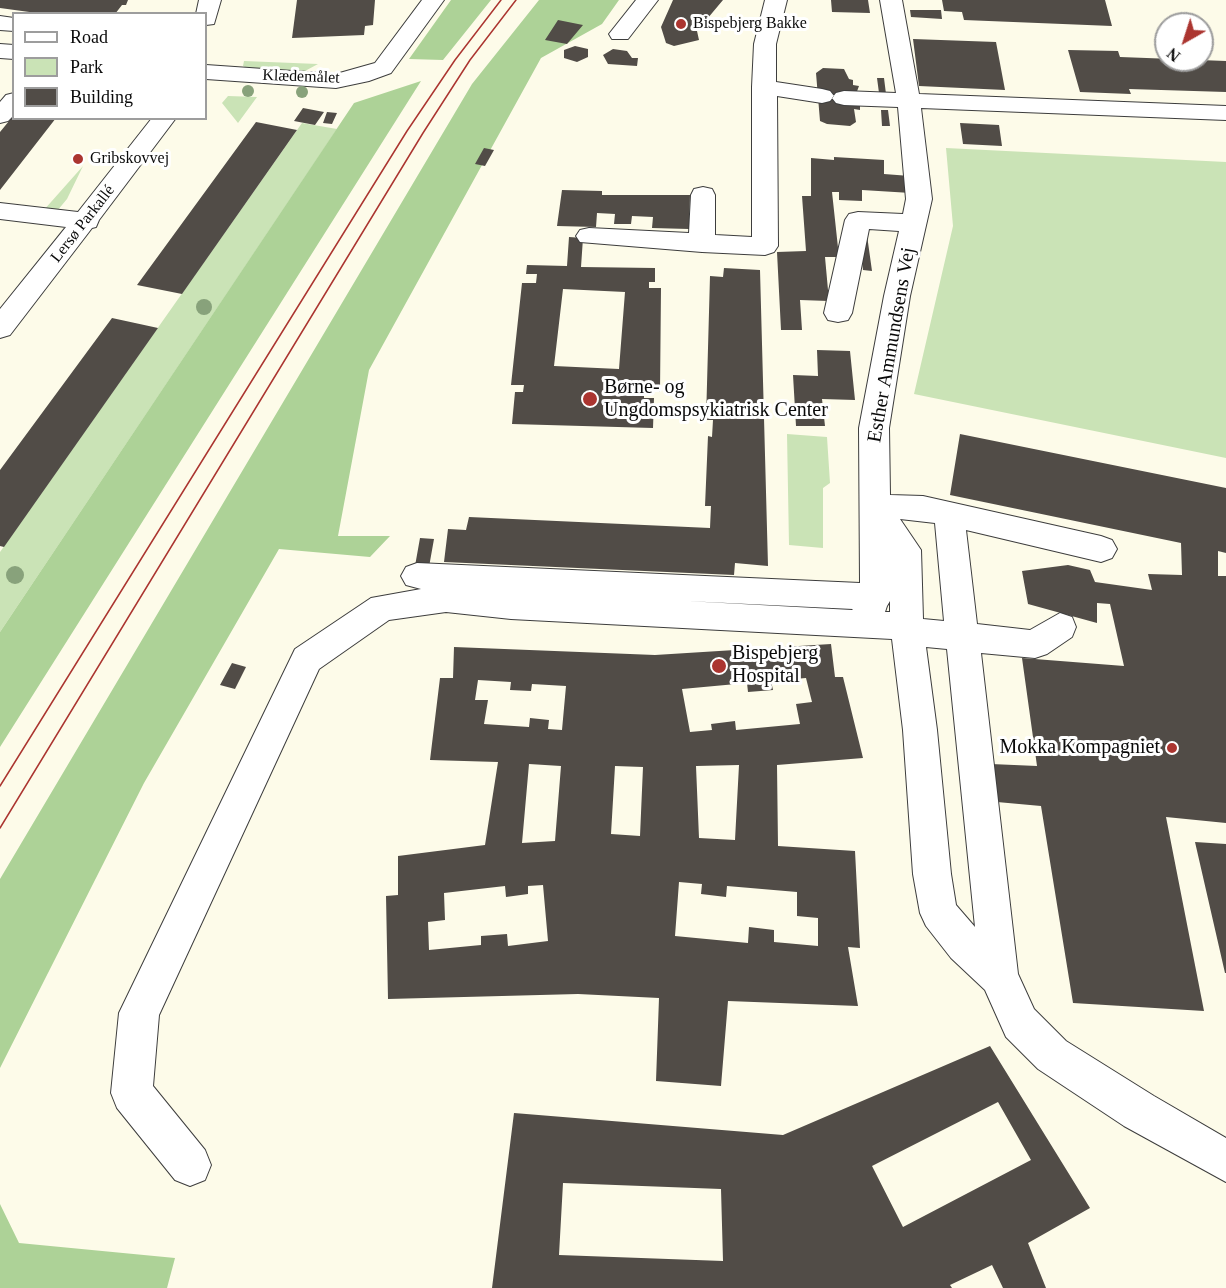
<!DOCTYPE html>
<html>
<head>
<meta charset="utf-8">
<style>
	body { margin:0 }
	#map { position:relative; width:1226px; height:1288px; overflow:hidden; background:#fdfbe9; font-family:"Times New Roman",serif }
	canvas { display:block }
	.legend { position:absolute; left:12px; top:12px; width:195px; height:108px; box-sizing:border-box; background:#fff; border:2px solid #9d9d9d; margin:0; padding:8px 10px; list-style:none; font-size:18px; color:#0a0a0a }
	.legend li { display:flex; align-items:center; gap:12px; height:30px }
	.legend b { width:30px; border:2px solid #9d9d9d }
	.north { position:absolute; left:1154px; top:12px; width:60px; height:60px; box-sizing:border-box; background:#fff; border:2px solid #9d9d9d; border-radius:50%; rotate:219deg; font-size:16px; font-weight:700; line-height:24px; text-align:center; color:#0a0a0a }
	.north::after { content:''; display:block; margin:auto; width:21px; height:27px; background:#ab3530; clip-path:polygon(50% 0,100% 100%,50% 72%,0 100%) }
</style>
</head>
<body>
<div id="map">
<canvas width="1226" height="1288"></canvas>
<ul class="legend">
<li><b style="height:8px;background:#fff"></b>Road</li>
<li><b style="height:16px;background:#cae3b6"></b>Park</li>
<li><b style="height:16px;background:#514c47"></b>Building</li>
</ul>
<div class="north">N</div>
</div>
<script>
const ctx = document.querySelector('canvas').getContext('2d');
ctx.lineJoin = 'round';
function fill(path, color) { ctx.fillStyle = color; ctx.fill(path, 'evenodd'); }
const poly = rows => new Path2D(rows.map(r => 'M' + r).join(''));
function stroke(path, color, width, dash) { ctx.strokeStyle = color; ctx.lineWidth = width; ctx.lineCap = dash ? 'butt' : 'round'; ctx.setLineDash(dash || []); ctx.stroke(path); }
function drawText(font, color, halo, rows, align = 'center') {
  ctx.font = font + ' "Times New Roman",serif'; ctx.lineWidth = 6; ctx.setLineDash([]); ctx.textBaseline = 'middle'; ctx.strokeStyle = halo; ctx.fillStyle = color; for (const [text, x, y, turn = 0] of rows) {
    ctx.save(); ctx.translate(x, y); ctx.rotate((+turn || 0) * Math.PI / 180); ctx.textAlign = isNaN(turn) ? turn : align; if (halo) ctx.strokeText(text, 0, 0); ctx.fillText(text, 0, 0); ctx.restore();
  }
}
fill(poly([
	[244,61,318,64,305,71,247,68,243,66],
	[228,96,257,97,238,123,222,103],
	[302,123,337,129,0,632,0,552],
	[946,148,1226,162,1226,458,914,394,953,226],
	[83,166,67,199,57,211,43,211],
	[787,434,827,437,830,483,823,488,823,548,789,545]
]), '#cae3b6');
fill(poly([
	[451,0,491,0,443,60,409,59],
	[539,0,619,0,602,24,541,58,369,370,338,536,390,536,370,557,279,549,144,783,0,1068,0,879,472,84],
	[421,81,0,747,0,632,354,103],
	[0,1204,19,1243,175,1258,167,1288,0,1288]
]), '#add297');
fill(poly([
	[0,0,128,0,126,5,122,5,115,14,44,14,0,8],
	[297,0,375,0,373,25,365,26,364,35,292,38],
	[673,0,723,0,697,31,699,40,674,46,666,43,661,27],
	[831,0,868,0,870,13,832,12],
	[942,0,1105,0,1112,26,964,20,962,12,944,11],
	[910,10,941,10,942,19,911,17],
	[558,20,583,25,567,44,545,40],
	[913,39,996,42,1005,90,919,86],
	[575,46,588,49,588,57,577,62,564,58,564,50],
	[613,49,627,51,632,58,638,58,637,66,608,64,603,55],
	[1068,50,1118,51,1120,57,1226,61,1226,92,1129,89,1131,94,1080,92],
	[823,68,844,69,849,79,853,80,853,85,859,86,853,102,853,105,860,106,860,110,854,109,856,122,850,126,827,124,820,121,816,73],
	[877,78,884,78,886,94,879,93],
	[303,108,324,112,315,125,294,121],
	[881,110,888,110,890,126,882,126],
	[327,112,337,113,332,124,323,123],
	[14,115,14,118,56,118,0,190,0,132],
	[256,122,297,130,182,294,137,285],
	[960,123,999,125,1002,146,963,144],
	[484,148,494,150,485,166,475,164],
	[834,157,884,160,884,174,910,176,911,193,862,190,862,201,839,200,839,192,832,192,839,257,825,257,829,301,800,300,802,330,781,330,777,252,806,251,802,196,811,196,811,158,834,160],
	[562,190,602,191,602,195,690,195,689,229,652,228,653,217,632,216,631,224,614,224,615,214,597,213,596,227,557,226],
	[858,227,866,228,872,271,863,270],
	[569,237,583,238,581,267,655,268,655,282,649,282,649,288,661,288,660,392,644,392,644,398,654,398,653,428,512,424,515,392,523,392,524,385,511,385,522,283,536,283,537,274,526,274,527,265,567,266],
	[563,289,625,292,619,369,554,366],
	[724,268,760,270,768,566,735,563,734,575,444,562,448,529,466,530,469,517,710,528,711,506,705,506,708,436,712,437,713,420,706,420,710,276,723,277],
	[112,318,158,328,4,547,0,546,0,470],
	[817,350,850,351,855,400,822,399,825,426,796,426,793,375,818,376],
	[960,434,1226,488,1226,553,1218,551,1218,576,1226,576,1226,823,1166,817,1204,1011,1073,1003,1041,806,997,802,991,764,1037,766,1022,658,1124,666,1110,604,1097,603,1097,623,1028,604,1022,571,1068,565,1090,570,1095,582,1152,590,1148,574,1182,575,1181,543,950,495],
	[420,538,434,539,429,567,415,566],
	[831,644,835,677,843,677,863,758,777,765,778,846,855,851,860,948,848,947,858,1006,728,1001,721,1086,656,1081,659,998,578,994,388,999,386,896,398,895,398,856,485,845,498,762,430,760,440,678,453,678,454,647,655,655],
	[806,678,812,702,796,704,800,724,736,730,735,721,711,724,712,730,690,732,682,689,747,683,748,692,773,690,771,681],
	[478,680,511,682,510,690,531,691,532,684,566,686,562,730,548,729,549,720,530,718,529,727,484,724,488,700,475,700],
	[529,764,561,766,555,841,522,843],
	[739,765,735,840,699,838,696,766],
	[615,766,643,767,640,836,611,834],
	[679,882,702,884,701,894,726,897,727,886,797,892,797,916,818,918,818,946,774,942,774,930,749,927,748,943,675,936],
	[543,885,548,941,508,946,507,934,481,936,481,945,429,950,428,922,445,920,444,893,505,886,506,897,528,894,528,886],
	[232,663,246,667,235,689,220,685],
	[1195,842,1226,844,1226,973,1225,973],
	[990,1046,1090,1208,1028,1243,1046,1288,1003,1288,992,1265,950,1285,952,1288,492,1288,514,1113,783,1135],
	[998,1102,1031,1160,903,1227,872,1166],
	[563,1183,721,1189,723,1261,559,1255]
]), '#514c47');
const minor = poly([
	[199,0,221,0,214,24,206,25,206,14,196,14,199,0],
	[422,0,444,0,391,73,369,81,336,88,206,79,206,65,336,74,375,63,422,0],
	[636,0,658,0,628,39,612,39,609,34,636,0],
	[765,0,787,0,776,44,776,82,822,89,830,91,834,96,830,101,822,103,777,96,778,246,774,252,765,255,702,252,580,242,576,236,580,230,589,228,689,233,691,195,694,189,703,187,712,189,715,195,715,235,752,237,752,87,754,44,765,0],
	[880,0,902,0,919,94,1226,106,1226,120,921,108,932,199,910,296,889,428,890,495,923,496,1101,536,1112,540,1117,549,1112,558,1101,562,966,530,977,624,1030,630,1060,613,1072,617,1076,627,1072,637,1047,654,1035,658,981,653,1018,974,1034,1009,1066,1041,1154,1096,1226,1138,1226,1182,1124,1126,1038,1069,1006,1037,985,990,951,958,926,926,920,913,913,874,903,730,892,639,511,619,446,612,389,620,319,669,159,1015,153,1086,205,1150,211,1165,205,1180,190,1186,175,1180,117,1108,111,1093,119,1013,295,649,371,598,421,589,406,585,401,576,406,567,417,563,860,583,859,428,884,296,899,231,869,229,852,313,848,320,838,322,828,320,824,313,845,220,849,214,858,212,903,214,906,199,898,107,844,105,836,103,832,98,836,93,844,91,896,93,880,0],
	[900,519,935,523,944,621,923,619,921,550,900,519],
	[686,601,853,609,852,610,686,601],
	[890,601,890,612,885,612,887,606,890,601],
	[926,647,947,649,975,927,956,905,951,874,937,730,926,647],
	[0,16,14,18,14,31,0,30,0,16],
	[0,44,14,45,14,59,0,58,0,44],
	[14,93,14,115,8,121,0,123,0,102,6,95,14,93],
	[152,118,176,118,99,220,96,227,92,228,10,335,0,338,0,309,66,227,0,219,0,203,78,212,152,118]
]);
stroke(minor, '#3d3d3d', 2);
fill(minor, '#fff');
stroke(poly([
	[0,786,407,131,455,60,501,0],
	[0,828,423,133,470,60,516,0]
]), '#ab3530', 1.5);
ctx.fillStyle = '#88a27b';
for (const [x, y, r] of [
	[248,91,6],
	[302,92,6],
	[204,307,8],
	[15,575,9]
]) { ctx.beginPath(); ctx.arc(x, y, r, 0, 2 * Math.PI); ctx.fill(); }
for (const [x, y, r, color] of [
	[681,24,6,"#ab3530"],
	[78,159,6,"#ab3530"],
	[590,399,8,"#ab3530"],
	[719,666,8,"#ab3530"],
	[1172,748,6,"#ab3530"]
]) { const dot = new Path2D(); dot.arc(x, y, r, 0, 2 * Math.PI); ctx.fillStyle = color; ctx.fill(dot); stroke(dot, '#fff', 2); }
drawText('16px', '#0a0a0a', '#fff', [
	["Bispebjerg Bakke",693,24],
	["Gribskovvej",90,159]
], 'left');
drawText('16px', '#0a0a0a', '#fff', [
	["Klædemålet",301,77,2],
	["Lersø Parkallé",83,224,-52]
]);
drawText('20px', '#0a0a0a', '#fff', [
	["Esther Ammundsens Vej",892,345,-80]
]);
drawText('20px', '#0a0a0a', '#fff', [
	["Børne- og",604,388],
	["Ungdomspsykiatrisk Center",604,411],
	["Bispebjerg",732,654],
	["Hospital",732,677],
	["Mokka Kompagniet",1160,748,"right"]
], 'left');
</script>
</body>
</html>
